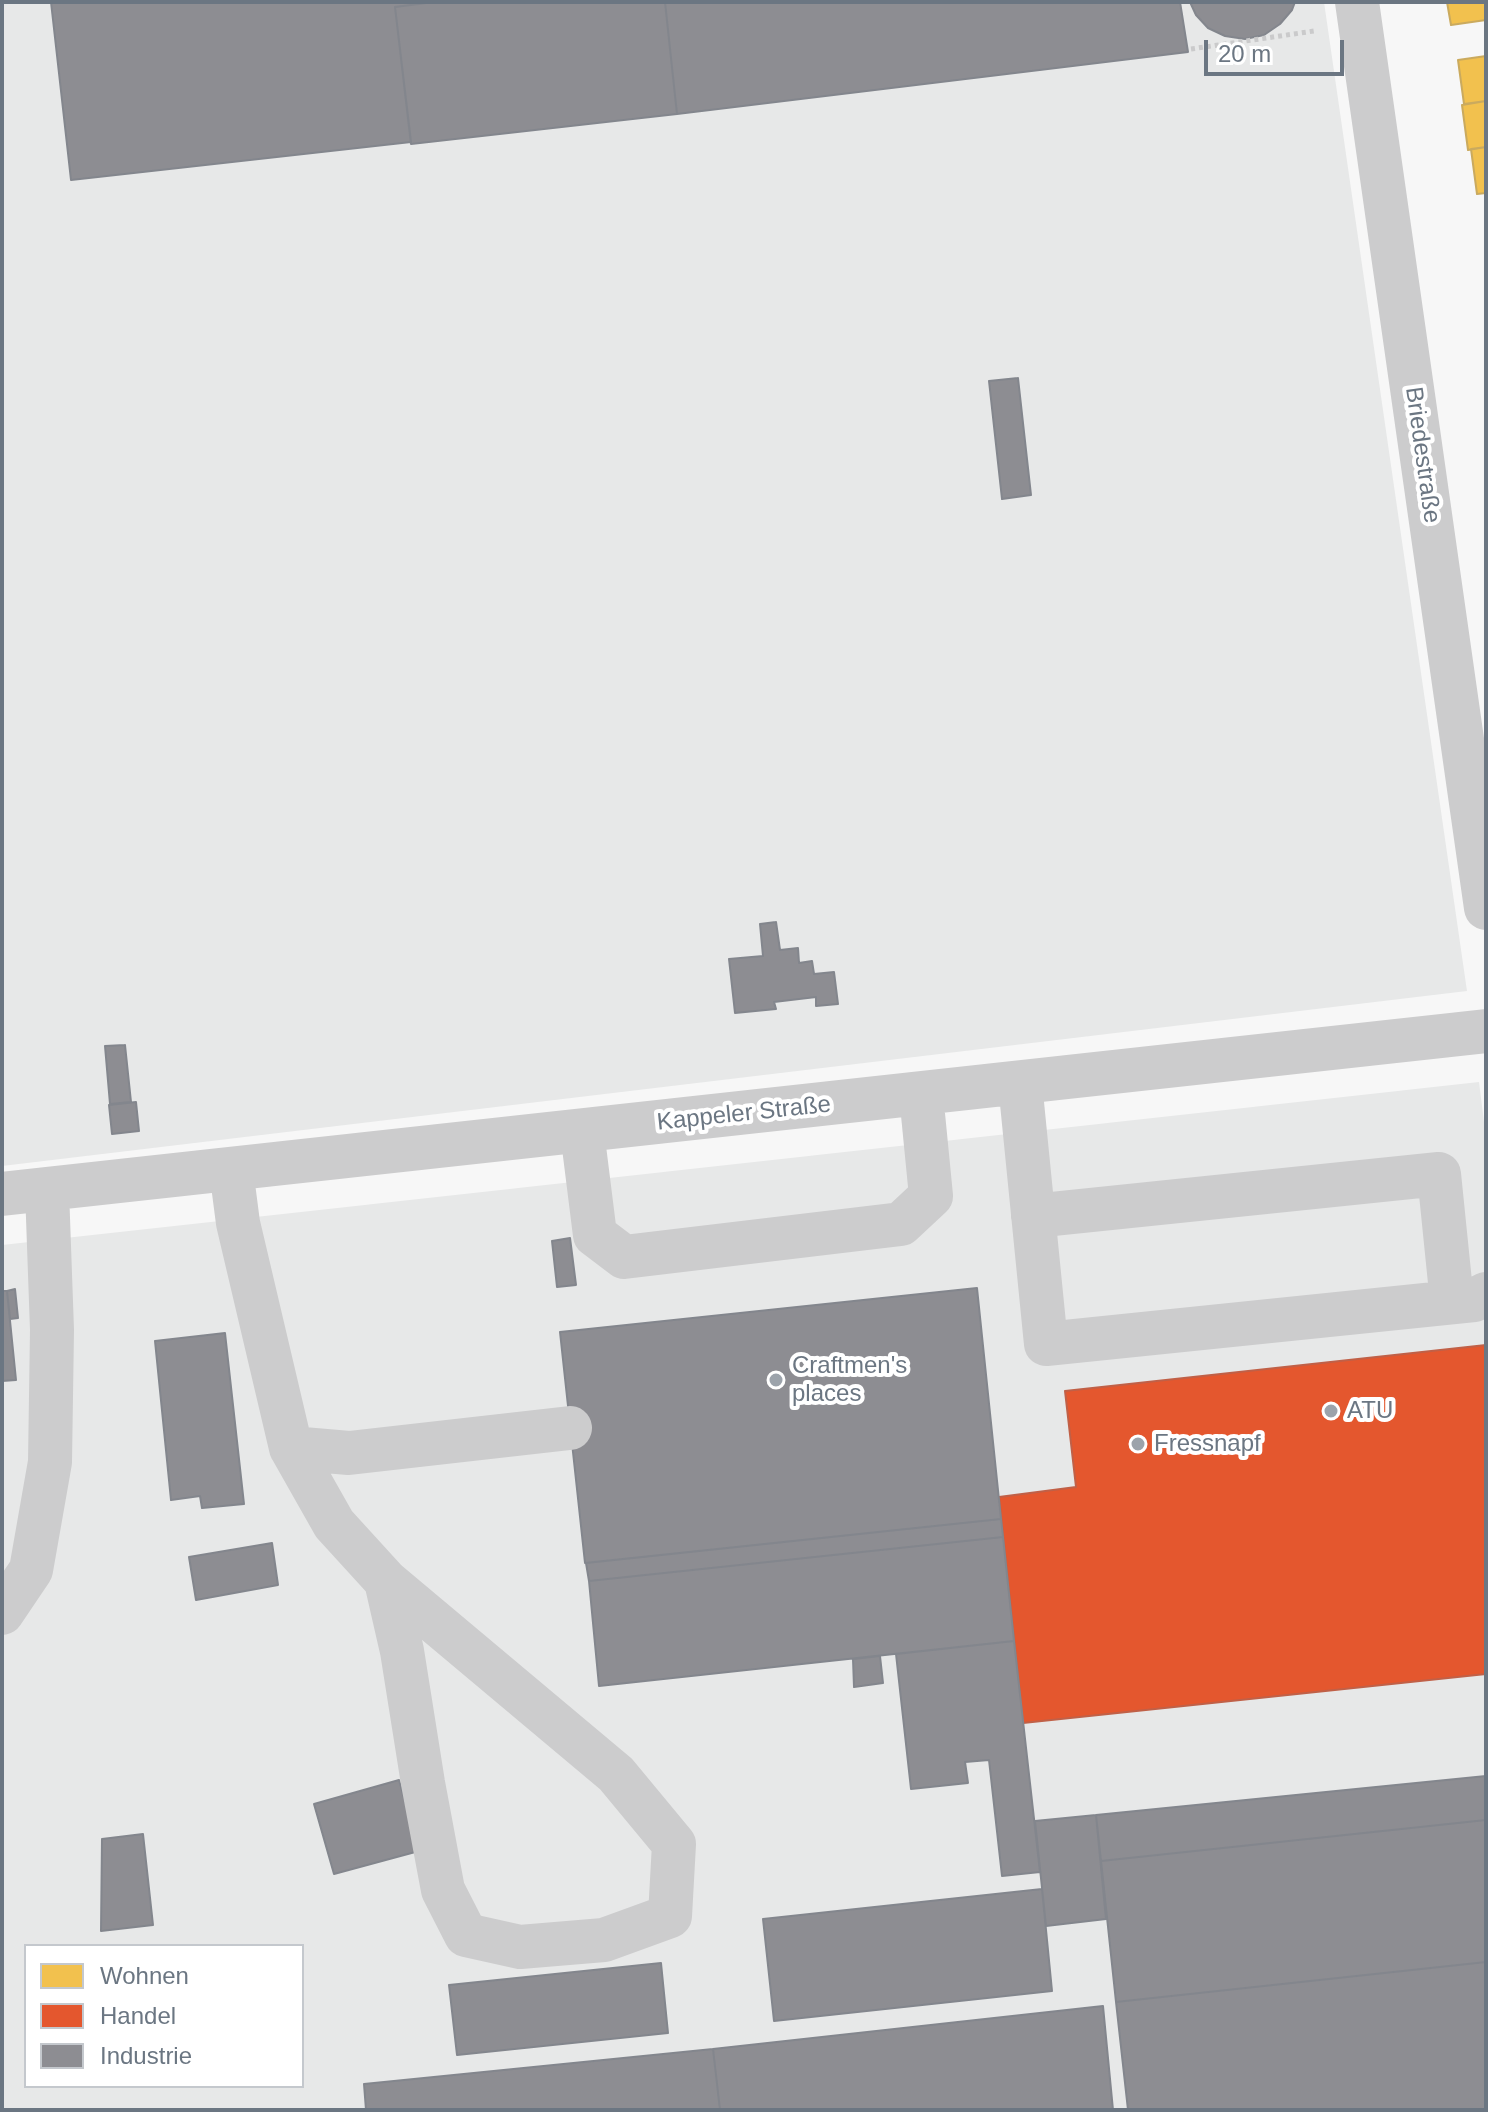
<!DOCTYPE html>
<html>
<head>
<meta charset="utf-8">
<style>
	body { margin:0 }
	#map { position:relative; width:1488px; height:2112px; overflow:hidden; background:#f7f7f7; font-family:Arial,sans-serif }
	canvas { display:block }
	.frame { position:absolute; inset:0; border:4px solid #6b7682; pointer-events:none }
	.legend { position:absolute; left:24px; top:1944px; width:280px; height:144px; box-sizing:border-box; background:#fff; border:2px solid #c4c8cd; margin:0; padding:10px 14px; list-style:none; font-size:24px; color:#6b7682 }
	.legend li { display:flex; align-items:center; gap:16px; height:40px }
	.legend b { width:40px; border:2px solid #c4c8cd }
	.scale { position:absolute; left:1204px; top:40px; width:140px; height:36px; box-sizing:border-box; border:4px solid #6b7682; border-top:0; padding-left:10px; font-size:24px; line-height:28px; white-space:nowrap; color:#6b7682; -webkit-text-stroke:6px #fff; paint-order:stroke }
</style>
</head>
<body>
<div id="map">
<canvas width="1488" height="2112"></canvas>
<div class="frame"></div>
<ul class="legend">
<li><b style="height:22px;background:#f2c14e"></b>Wohnen</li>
<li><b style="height:22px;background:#e4572e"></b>Handel</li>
<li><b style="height:22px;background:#8d8d92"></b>Industrie</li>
</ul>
<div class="scale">20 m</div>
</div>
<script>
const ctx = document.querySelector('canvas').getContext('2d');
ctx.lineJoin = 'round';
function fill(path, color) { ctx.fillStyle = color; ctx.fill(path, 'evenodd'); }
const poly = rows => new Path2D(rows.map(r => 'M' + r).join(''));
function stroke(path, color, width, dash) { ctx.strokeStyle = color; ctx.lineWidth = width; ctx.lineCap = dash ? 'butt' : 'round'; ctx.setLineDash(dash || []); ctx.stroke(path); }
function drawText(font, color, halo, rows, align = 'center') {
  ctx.font = font + ' Arial,sans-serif'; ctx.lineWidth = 8; ctx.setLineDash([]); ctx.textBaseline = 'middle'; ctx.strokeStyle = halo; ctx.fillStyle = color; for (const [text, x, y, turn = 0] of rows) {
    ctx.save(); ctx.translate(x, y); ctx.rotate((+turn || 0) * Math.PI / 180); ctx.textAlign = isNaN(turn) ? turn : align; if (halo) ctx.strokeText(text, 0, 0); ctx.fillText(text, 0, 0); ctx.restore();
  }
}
fill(poly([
	[2,2,1324,2,1467,991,2,1166],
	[1479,1082,1486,1138,1486,2110,2,2110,2,1245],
	[26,1946,302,1946,302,2086,26,2086]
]), '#e7e8e8');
const homes = poly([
	[1447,2,1486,2,1486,20,1451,25,1447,2],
	[1486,56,1486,101,1464,104,1458,60,1486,56],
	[1486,101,1486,147,1468,150,1462,105,1486,101],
	[1486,147,1486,193,1477,194,1471,149,1486,147]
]);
fill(homes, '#f2c14e');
stroke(homes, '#caaa5e', 2);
const shops = poly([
	[1486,1345,1486,1674,1023,1723,999,1497,1076,1487,1065,1391,1486,1345]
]);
fill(shops, '#e4572e');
stroke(shops, '#c06047', 2);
const industry = poly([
	[51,2,434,2,395,7,411,142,71,180,51,2],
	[434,2,665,2,677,114,411,144,395,7,434,2],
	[665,2,1180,2,1188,52,677,114,665,2],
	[1190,2,1295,2,1292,10,1280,24,1264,35,1245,39,1225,36,1208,28,1196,15,1190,2],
	[1018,378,1031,495,1002,499,989,381,1018,378],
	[776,922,780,950,798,948,799,963,812,961,814,974,834,972,838,1004,816,1006,816,997,774,1002,776,1009,735,1013,729,959,763,956,760,924,776,922],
	[125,1045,131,1102,110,1104,105,1046,125,1045],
	[136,1102,139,1131,112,1134,109,1105,136,1102],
	[570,1238,576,1285,557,1287,552,1241,570,1238],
	[977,1288,1001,1519,585,1563,560,1332,977,1288],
	[15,1289,18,1318,10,1319,7,1291,15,1289],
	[2,1291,7,1291,16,1380,2,1381,2,1291],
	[225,1333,244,1504,202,1508,200,1496,171,1500,155,1341,225,1333],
	[1001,1519,1003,1537,589,1581,586,1563,1001,1519],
	[1003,1537,1014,1641,599,1686,589,1581,1003,1537],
	[272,1543,278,1585,196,1600,189,1557,272,1543],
	[1014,1641,1040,1872,1002,1876,989,1760,965,1762,968,1783,911,1789,896,1654,1014,1641],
	[880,1656,883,1683,854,1687,853,1659,880,1656],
	[1486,1776,1486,1820,1101,1861,1096,1815,1486,1776],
	[399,1780,419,1851,334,1874,314,1804,399,1780],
	[1096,1815,1106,1919,1046,1926,1035,1821,1096,1815],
	[1486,1820,1486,1962,1116,2002,1101,1861,1486,1820],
	[143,1834,153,1925,101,1931,102,1839,143,1834],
	[1042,1889,1052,1991,774,2021,763,1919,1042,1889],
	[1486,1962,1486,2110,1128,2110,1116,2002,1486,1962],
	[661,1963,668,2033,457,2055,449,1985,661,1963],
	[1103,2006,1113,2110,720,2110,713,2049,1103,2006],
	[713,2049,720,2110,366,2110,364,2084,713,2049]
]);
fill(industry, '#8d8d92');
stroke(industry, '#83868d', 2);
stroke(poly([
	[1191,49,1314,31]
]), '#cacacb', 5, [4, 4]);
stroke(poly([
	[1357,2,1486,908],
	[1020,1083,1046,1344,1474,1300,1486,1294],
	[582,1131,595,1235,624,1257,901,1224,931,1196,921,1094],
	[231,1169,238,1223,291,1448,334,1524,386,1581,616,1774,674,1844,670,1916,604,1940,520,1947,466,1935,443,1890,423,1783,402,1651,386,1581],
	[2,1194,1486,1031],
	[1033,1216,1439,1174,1452,1302],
	[291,1448,349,1453,570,1428],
	[2,1613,31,1570,50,1462,52,1330,47,1190]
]), '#cccccd', 44);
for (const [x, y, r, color] of [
	[776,1380,8,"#9ca3ab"],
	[1331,1411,8,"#9ca3ab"],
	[1138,1444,8,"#9ca3ab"]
]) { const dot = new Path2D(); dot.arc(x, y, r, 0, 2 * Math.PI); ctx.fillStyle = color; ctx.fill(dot); stroke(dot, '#fff', 3); }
drawText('24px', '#6b7682', '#fff', [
	["Briedestraße",1422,455,82],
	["Kappeler Straße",744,1114,-6]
]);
drawText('24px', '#6b7682', '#fff', [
	["Craftmen's",792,1366],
	["places",792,1394],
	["ATU",1347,1411],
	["Fressnapf",1154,1444]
], 'left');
</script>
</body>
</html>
